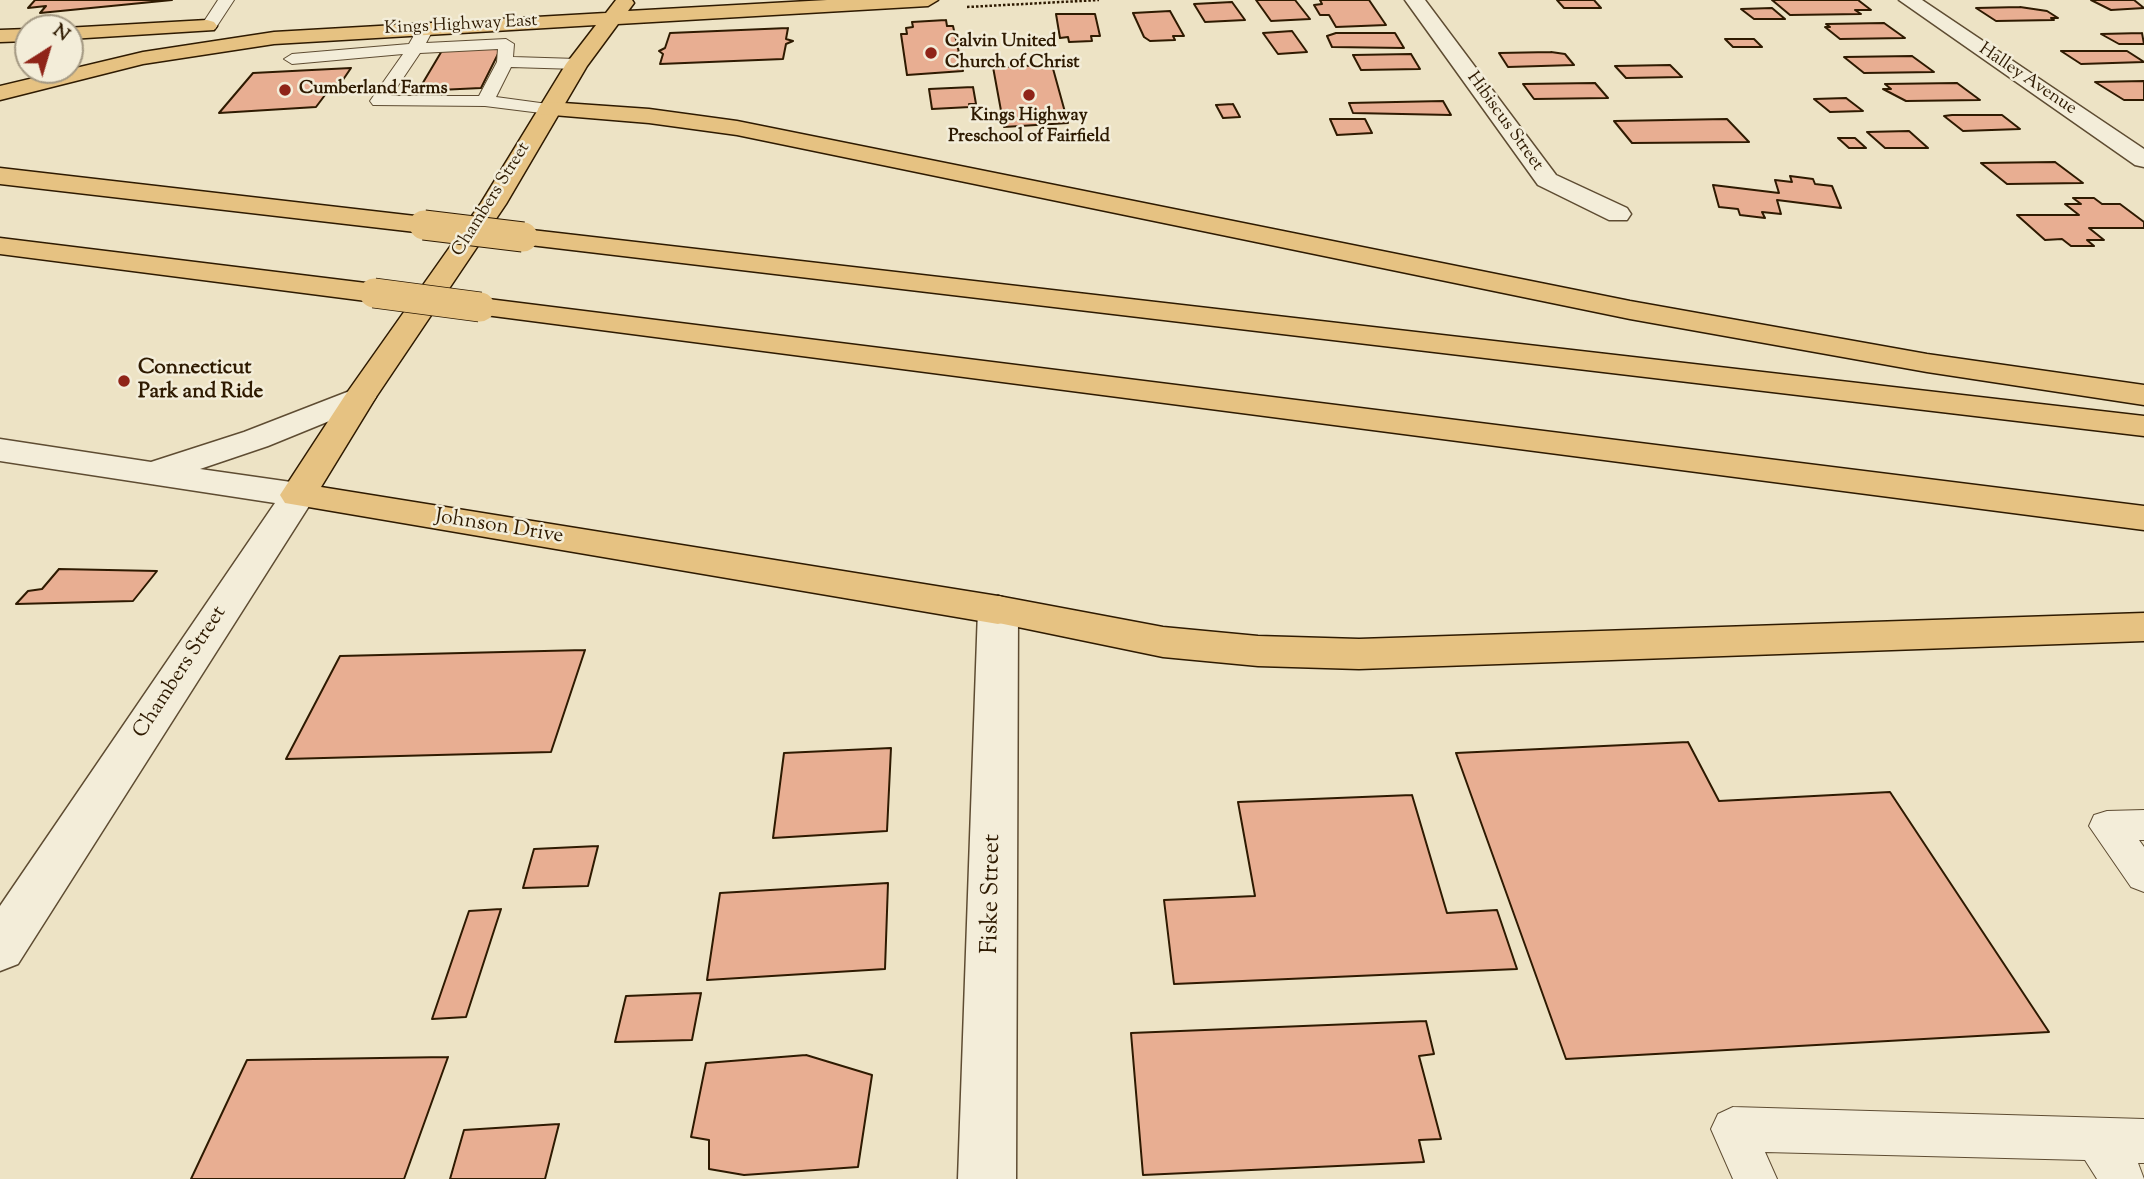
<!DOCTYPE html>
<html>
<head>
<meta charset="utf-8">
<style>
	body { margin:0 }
	#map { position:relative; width:2144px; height:1179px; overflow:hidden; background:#ede3c5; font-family:"Sorts Mill Goudy",serif }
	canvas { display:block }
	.north { position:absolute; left:14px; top:14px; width:70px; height:70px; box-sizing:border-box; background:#f3edd9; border:2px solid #a49983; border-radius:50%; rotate:37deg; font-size:19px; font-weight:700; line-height:28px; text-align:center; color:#2e1a01 }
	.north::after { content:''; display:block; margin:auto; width:24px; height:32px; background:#8f2418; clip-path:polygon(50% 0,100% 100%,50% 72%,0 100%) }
</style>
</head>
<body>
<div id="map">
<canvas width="2144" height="1179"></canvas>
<div class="north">N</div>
</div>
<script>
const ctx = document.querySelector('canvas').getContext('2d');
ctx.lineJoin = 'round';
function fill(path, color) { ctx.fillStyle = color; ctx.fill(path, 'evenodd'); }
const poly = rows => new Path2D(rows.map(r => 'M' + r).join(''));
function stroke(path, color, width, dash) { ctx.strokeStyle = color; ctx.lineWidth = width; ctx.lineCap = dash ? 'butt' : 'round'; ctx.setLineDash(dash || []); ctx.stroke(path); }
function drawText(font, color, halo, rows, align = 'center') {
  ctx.font = font + ' "Sorts Mill Goudy",serif'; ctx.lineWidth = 5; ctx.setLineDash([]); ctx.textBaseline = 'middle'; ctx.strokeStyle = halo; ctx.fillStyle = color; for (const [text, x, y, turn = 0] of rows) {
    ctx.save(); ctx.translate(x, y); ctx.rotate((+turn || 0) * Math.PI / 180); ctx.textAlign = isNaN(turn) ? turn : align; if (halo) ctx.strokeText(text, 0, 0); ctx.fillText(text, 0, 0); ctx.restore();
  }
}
const building = poly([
	[35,0,172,0,40,13,46,6,28,8,35,0],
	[1256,0,1295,0,1310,19,1271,21,1256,0],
	[1320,0,1369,0,1386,25,1336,27,1329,15,1320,15,1314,5,1322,4,1320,0],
	[1557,0,1594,0,1601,8,1564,8,1557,0],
	[1772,0,1858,0,1871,10,1855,10,1861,14,1790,15,1772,0],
	[2091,0,2134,0,2144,8,2111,10,2091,0],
	[1232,2,1245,20,1205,22,1194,4,1232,2],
	[2020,7,2047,11,2058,18,2051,18,2054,20,1996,21,1976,8,2020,7],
	[1772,8,1785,19,1754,19,1741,9,1772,8],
	[1170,11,1184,36,1173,36,1175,40,1150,41,1144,37,1133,13,1170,11],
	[1056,14,1095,14,1100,36,1091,36,1092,41,1069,42,1068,37,1060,38,1056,14],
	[946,20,947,26,953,26,963,71,907,75,901,34,907,34,906,28,913,27,912,22,946,20],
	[1884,23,1905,38,1840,39,1825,27,1830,27,1826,24,1884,23],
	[788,28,786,39,793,41,786,44,783,59,660,64,663,54,659,51,665,48,670,33,788,28],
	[1292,31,1307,52,1278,54,1263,33,1292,31],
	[1336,33,1395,33,1404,48,1332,47,1327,36,1336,33],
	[2142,33,2144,44,2119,44,2101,34,2142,33],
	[1725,39,1754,39,1762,47,1733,47,1725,39],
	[502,46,481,88,418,91,443,49,502,46],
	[2061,51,2127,51,2144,62,2081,64,2061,51],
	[1551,52,1565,54,1574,65,1508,67,1499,53,1551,52],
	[1411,54,1420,69,1361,70,1353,55,1411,54],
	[1912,56,1934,72,1864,73,1844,57,1912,56],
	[1052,65,1068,123,1004,127,993,67,1052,65],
	[1670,65,1682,77,1626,78,1615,66,1670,65],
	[351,68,336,90,328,91,316,107,219,113,253,73,351,68],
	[2144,81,2144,100,2124,100,2095,82,2144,81],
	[1595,83,1608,98,1534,99,1523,84,1595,83],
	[1957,83,1980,100,1906,101,1883,89,1891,89,1885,84,1957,83],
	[973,87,976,104,969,104,970,107,932,109,929,89,973,87],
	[1846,98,1863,111,1830,112,1814,99,1846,98],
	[1443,101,1451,115,1353,113,1349,103,1443,101],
	[1233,104,1240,117,1223,118,1216,105,1233,104],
	[1952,115,2002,115,2020,129,1963,131,1944,116,1952,115],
	[1330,119,1365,119,1372,133,1337,135,1330,119],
	[1727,119,1749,142,1632,143,1614,121,1727,119],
	[1909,131,1928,148,1885,148,1867,132,1909,131],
	[1838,138,1855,138,1866,148,1849,148,1838,138],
	[2055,162,2083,183,2007,184,1981,163,2055,162],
	[1790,176,1813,179,1815,184,1832,186,1841,208,1777,200,1781,214,1762,212,1765,218,1740,215,1738,209,1719,207,1713,185,1779,193,1775,180,1792,182,1790,176],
	[2073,198,2094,198,2102,204,2120,204,2144,222,2144,228,2089,228,2104,240,2087,240,2094,246,2071,246,2062,239,2045,240,2017,215,2079,215,2065,204,2081,204,2073,198],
	[59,569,157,571,133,601,16,604,28,591,42,589,59,569],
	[585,650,551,752,286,759,340,656,585,650],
	[1688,742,1719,801,1890,792,2049,1032,1566,1059,1456,753,1688,742],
	[891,748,887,831,773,838,784,753,891,748],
	[1412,795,1447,913,1497,910,1517,969,1174,984,1164,900,1255,896,1238,802,1412,795],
	[598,846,588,886,523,888,534,849,598,846],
	[888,883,885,969,707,980,720,893,888,883],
	[501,909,466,1017,432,1019,469,911,501,909],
	[701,993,692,1040,615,1042,626,996,701,993],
	[1426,1021,1434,1054,1419,1056,1441,1139,1419,1140,1424,1162,1143,1175,1131,1033,1426,1021],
	[806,1055,872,1075,858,1167,744,1175,709,1169,709,1140,691,1137,706,1063,806,1055],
	[448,1057,404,1179,191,1179,247,1060,448,1057],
	[559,1124,545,1179,450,1179,464,1130,559,1124]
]);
fill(building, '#e8ae92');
stroke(building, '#2e1a01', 2);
const service = poly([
	[218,0,234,0,215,29,203,29,201,26,218,0],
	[426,23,434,28,426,43,506,39,514,44,513,57,577,59,585,64,577,69,511,67,496,97,555,105,558,109,549,114,485,106,373,105,370,101,403,54,292,64,284,59,292,54,409,44,420,25,426,23],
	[498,49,497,62,479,96,391,96,420,53,498,49],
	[2144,810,2144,840,2139,840,2144,847,2144,892,2131,887,2089,826,2094,815,2107,811,2144,810],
	[1733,1107,2144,1119,2144,1163,2138,1163,2144,1179,2097,1179,2085,1160,1765,1152,1777,1179,1733,1179,1711,1129,1718,1114,1733,1107]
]);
const minor = poly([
	[1405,0,1425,0,1556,175,1627,208,1631,214,1627,220,1609,220,1538,185,1405,0],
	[1899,0,1922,0,2144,149,2144,167,2135,165,1899,0],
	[360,387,371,390,376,397,371,404,268,446,200,469,298,483,311,487,316,495,18,964,0,971,0,906,275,503,0,461,0,439,151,462,244,432,360,387],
	[998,596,1012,600,1018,610,1016,1179,958,1179,978,610,984,600,998,596]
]);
const primary = poly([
	[616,0,632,0,634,3,628,11,827,0,938,0,928,6,618,24,587,66,506,204,376,397,321,487,998,596,1012,600,1018,610,1012,620,998,624,285,503,280,495,344,397,481,203,566,64,596,25,274,44,143,64,0,100,0,86,143,52,274,32,606,13,616,0],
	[207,20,214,22,217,26,214,30,70,39,70,28,65,28,207,20],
	[28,29,28,41,0,42,0,30,28,29]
]);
const motorway = poly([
	[549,102,649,109,737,121,1630,301,1927,354,2144,385,2144,405,1927,372,1630,319,737,135,649,123,541,114,538,109,541,104,549,102],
	[0,168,424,217,433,219,437,225,433,231,424,233,0,184,0,168],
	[523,229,2144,416,2144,436,513,243,509,237,513,231,523,229],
	[0,238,374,284,384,287,388,293,384,299,374,302,0,254,0,238],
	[480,298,2144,506,2144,530,470,313,465,307,470,301,480,298],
	[998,596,1163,627,1258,636,1359,639,2144,613,2144,641,1359,669,1258,666,1163,657,984,620,978,610,984,600,998,596]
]);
stroke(service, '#5e4c32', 2);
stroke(minor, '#5e4c32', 3);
stroke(primary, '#2e1a01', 3);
stroke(motorway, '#2e1a01', 3);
stroke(poly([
	[967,7,1099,0]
]), '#2e1a01', 2.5, [2.5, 2]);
fill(service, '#f3edd9');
fill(minor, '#f3edd9');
fill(primary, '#e6c282');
fill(motorway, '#e6c282');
const motorwayBridge = poly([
	[424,225,523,237],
	[374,293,480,307]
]);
stroke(motorwayBridge, '#2e1a01', 31, []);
stroke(motorwayBridge, '#e6c282', 29);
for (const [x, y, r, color] of [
	[931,53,7,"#8f2418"],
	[285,90,7,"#8f2418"],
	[1029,95,7,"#8f2418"],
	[124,381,7,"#8f2418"]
]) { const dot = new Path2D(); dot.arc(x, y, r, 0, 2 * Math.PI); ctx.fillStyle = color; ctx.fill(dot); stroke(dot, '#f3edd9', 2.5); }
drawText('18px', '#2e1a01', '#f3edd9', [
	["Kings Highway East",461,26,-3],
	["Halley Avenue",2027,80,34],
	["Hibiscus Street",1504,122,54],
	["Chambers Street",492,200,-58]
]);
drawText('bold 18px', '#2e1a01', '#f3edd9', [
	["Calvin United",945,43],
	["Church of Christ",945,64],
	["Cumberland Farms",299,90],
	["Kings Highway",1029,117,"center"],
	["Preschool of Fairfield",1029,138,"center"]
], 'left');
drawText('bold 21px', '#2e1a01', '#f3edd9', [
	["Connecticut",138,369],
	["Park and Ride",138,393]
], 'left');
drawText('21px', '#2e1a01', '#f3edd9', [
	["Johnson Drive",499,528,9],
	["Chambers Street",181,673,-57]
]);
drawText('24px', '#2e1a01', '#f3edd9', [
	["Fiske Street",993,894,-89]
]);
</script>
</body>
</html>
